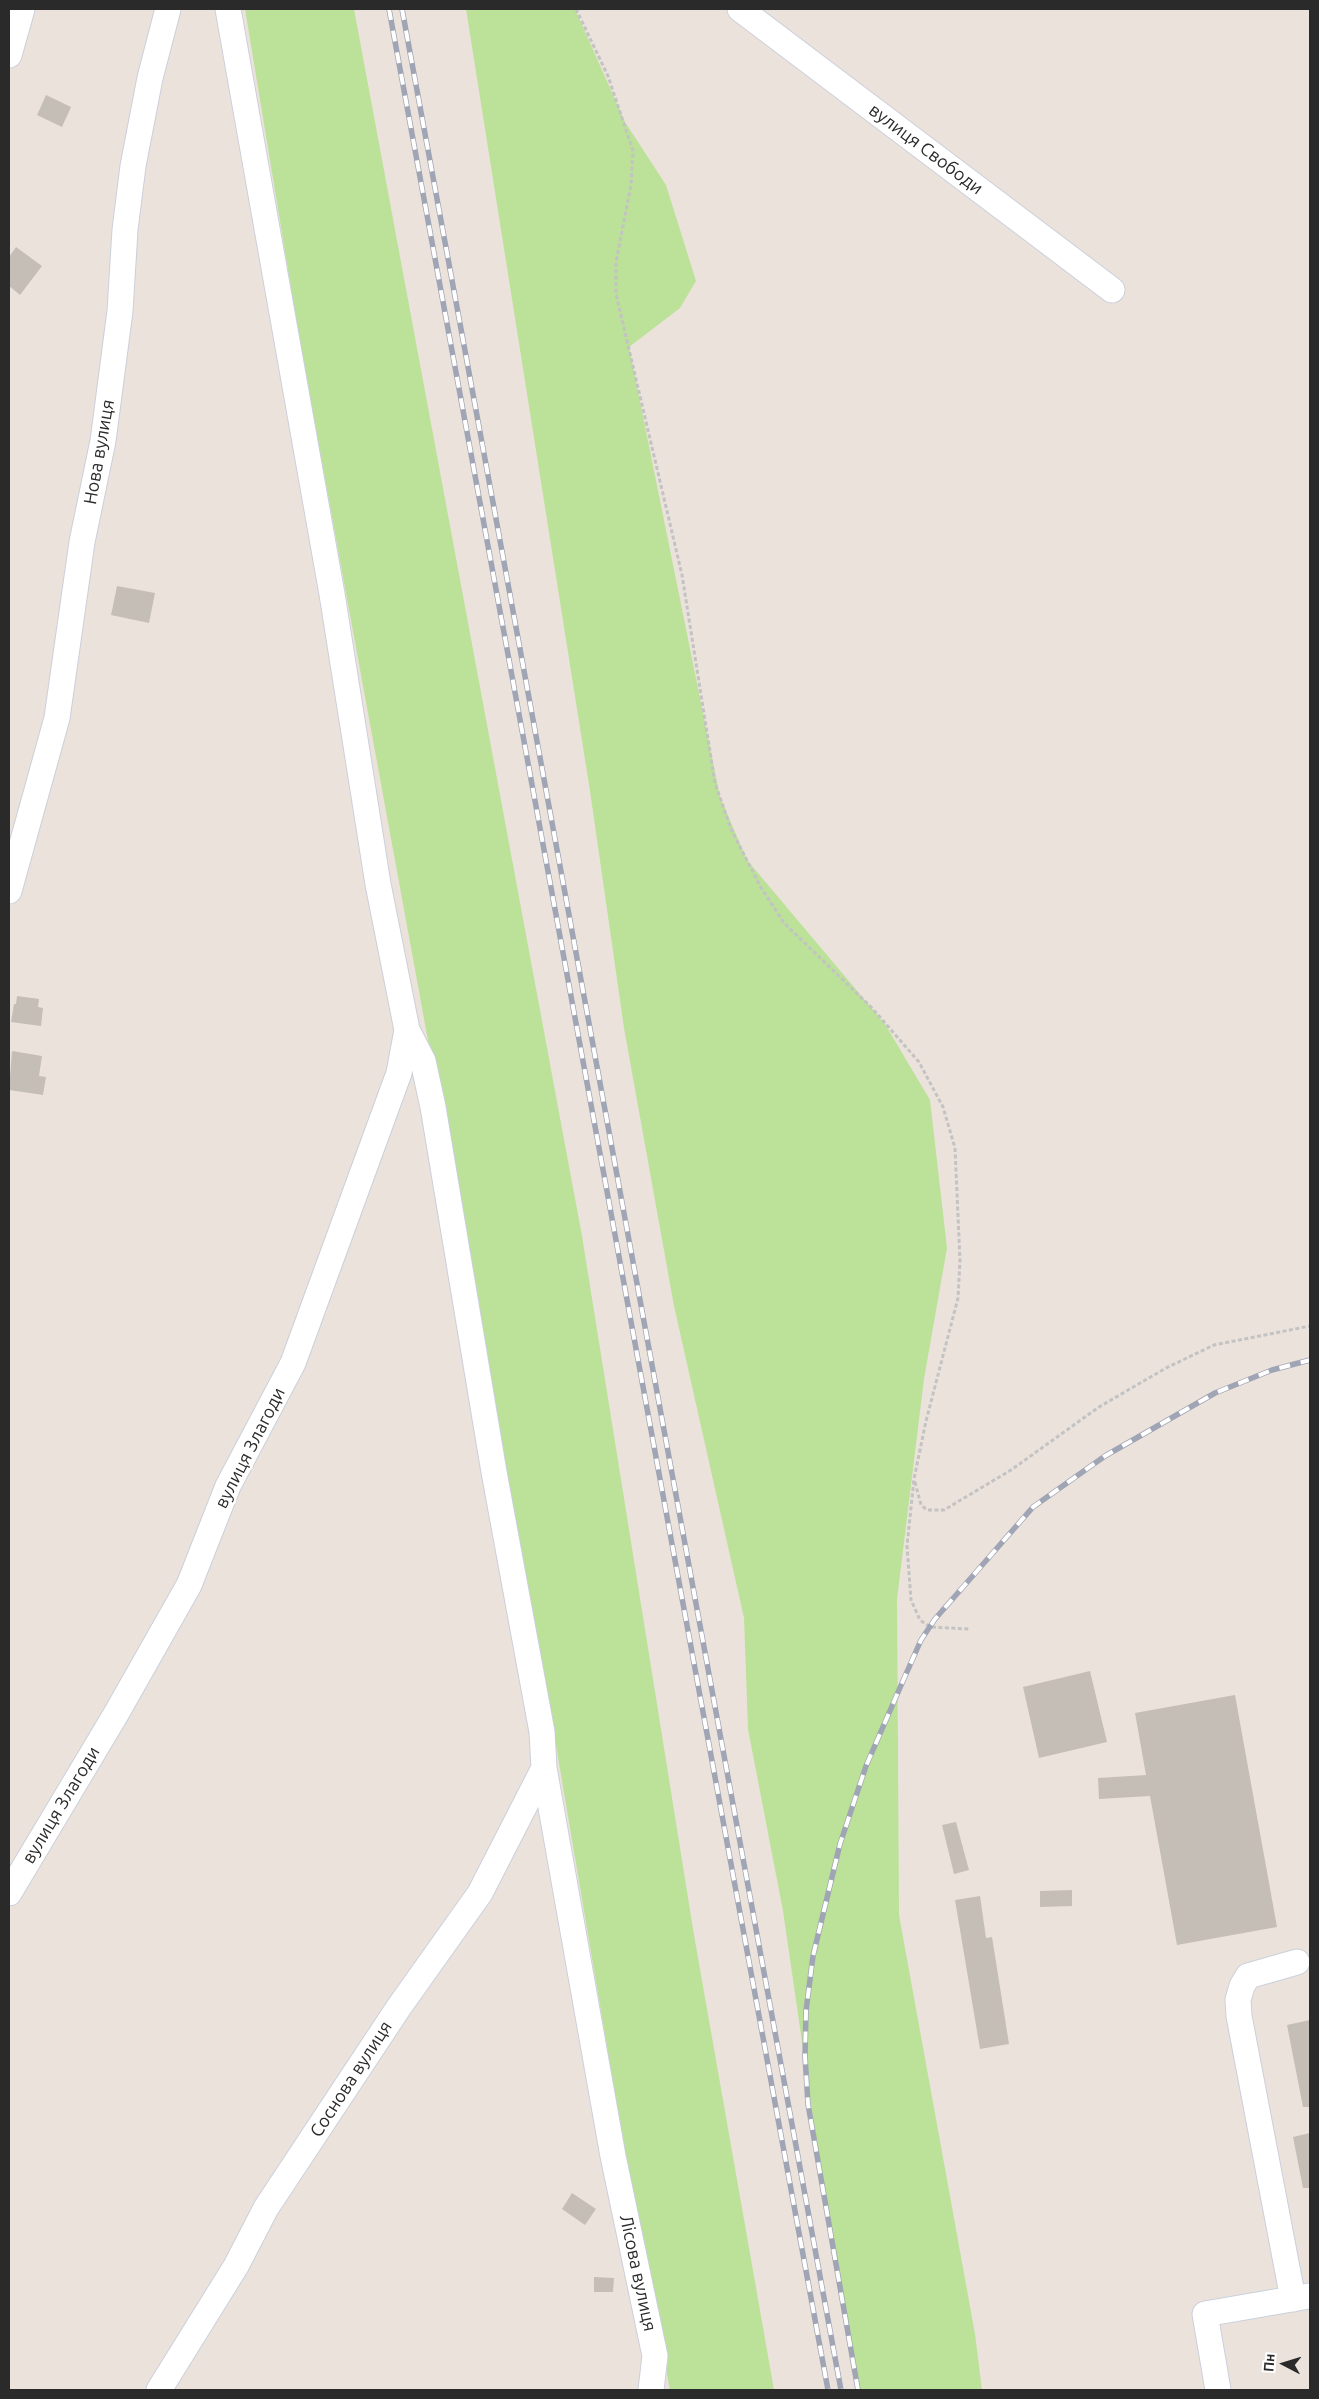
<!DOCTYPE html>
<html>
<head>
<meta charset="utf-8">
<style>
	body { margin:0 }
	#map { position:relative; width:1319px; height:2399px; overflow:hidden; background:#ece2dc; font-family:Ubuntu,sans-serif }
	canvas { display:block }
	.frame { position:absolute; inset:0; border:10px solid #2a2a2a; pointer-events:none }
	.north { position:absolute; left:1259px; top:2339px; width:50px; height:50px; -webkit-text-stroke:4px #fff; paint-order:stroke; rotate:275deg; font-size:14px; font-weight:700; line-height:20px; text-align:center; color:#2a2a2a }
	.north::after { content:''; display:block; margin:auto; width:18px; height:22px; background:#2a2a2a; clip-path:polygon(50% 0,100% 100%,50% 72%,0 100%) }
</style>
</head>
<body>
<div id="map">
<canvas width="1319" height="2399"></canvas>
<div class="frame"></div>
<div class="north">Пн</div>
</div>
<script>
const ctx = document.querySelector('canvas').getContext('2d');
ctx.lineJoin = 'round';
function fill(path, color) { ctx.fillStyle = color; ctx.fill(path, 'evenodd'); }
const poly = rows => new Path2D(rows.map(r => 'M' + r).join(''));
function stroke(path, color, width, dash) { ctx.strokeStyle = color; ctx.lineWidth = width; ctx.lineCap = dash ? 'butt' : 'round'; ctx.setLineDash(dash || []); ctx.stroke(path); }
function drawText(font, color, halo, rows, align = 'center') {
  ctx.font = font + ' Ubuntu,sans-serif'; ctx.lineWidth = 5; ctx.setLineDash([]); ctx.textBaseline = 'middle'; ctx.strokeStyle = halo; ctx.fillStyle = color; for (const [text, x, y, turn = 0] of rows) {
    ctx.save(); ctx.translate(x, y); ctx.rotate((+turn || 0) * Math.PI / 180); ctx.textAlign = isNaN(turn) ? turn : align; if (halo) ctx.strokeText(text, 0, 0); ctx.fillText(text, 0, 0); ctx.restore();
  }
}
fill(poly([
	[245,9,354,9,582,1236,694,1935,774,2390,670,2390,630,2182,541,1657,300,342],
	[466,9,575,9,625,122,666,185,696,281,680,308,629,347,720,797,747,860,885,1024,930,1100,947,1248,924,1379,897,1599,899,1915,975,2334,982,2390,860,2390,831,2241,783,1911,748,1729,744,1618,674,1306,624,1028,590,791]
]), '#bce199');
fill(poly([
	[46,95,71,107,62,127,37,115],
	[16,247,42,266,20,295,9,286,9,257],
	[117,586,155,593,149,623,111,615],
	[17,996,39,999,38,1007,43,1008,41,1026,11,1022,14,1004,16,1004],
	[12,1051,42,1056,39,1076,46,1077,43,1095,9,1090],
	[1090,1671,1107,1742,1039,1758,1023,1687],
	[1235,1695,1277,1927,1177,1945,1150,1796,1099,1799,1098,1778,1146,1775,1135,1713],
	[956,1822,969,1870,954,1874,942,1825],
	[1072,1890,1072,1906,1040,1907,1040,1891],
	[980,1896,986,1938,992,1937,1009,2044,980,2049,955,1900],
	[1310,2020,1310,2107,1303,2107,1287,2025],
	[1310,2133,1310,2188,1303,2188,1293,2137],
	[572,2193,596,2209,585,2225,562,2209],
	[594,2277,614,2278,613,2292,594,2292]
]), '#c4beb7');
const minor = poly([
	[228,9,332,594,378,884,407,1030,423,1061,433,1107,494,1472,542,1732,544,1768,613,2156,655,2356,651,2390],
	[740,9,1112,290],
	[9,55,22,9],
	[9,891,57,718,82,542,103,441,120,311,125,230,133,166,150,78,168,9],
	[9,1893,116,1714,189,1585,228,1486,293,1363,399,1073,407,1030],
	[1293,2299,1239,2016,1238,2000,1242,1986,1248,1976,1297,1962],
	[159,2390,236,2266,266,2208,399,2007,480,1893,544,1768],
	[1218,2390,1205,2314,1309,2296]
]);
stroke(minor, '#cad0db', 27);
stroke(poly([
	[576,9,608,76,633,151,631,185,616,262,616,294,682,575,715,783,731,829,760,886,784,923,872,1008,919,1062,943,1107,955,1148,960,1261,958,1298,926,1421,914,1479,907,1546,911,1600,920,1620,930,1627,969,1629],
	[915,1482,921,1505,927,1510,944,1510,1011,1470,1099,1407,1166,1368,1214,1345,1310,1326]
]), '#c3c3c3', 3, [4, 2.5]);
stroke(minor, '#fff', 25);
const rail = poly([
	[389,9,828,2390],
	[402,9,841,2390],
	[858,2390,808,2104,805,2056,806,2011,813,1956,840,1844,866,1766,899,1690,921,1640,935,1619,1033,1507,1105,1456,1215,1393,1272,1370,1310,1360]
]);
stroke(rail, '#9fa5b4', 5.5);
stroke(rail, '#fff', 4, [11]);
drawText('18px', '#2a2a2a', '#fff', [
	["вулиця Свободи",926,149,37],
	["Нова вулиця",99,452,-80],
	["вулиця Злагоди",250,1448,-63],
	["вулиця Злагоди",61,1805,-59],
	["Соснова вулиця",351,2079,-57],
	["Лісова вулиця",638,2273,78]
]);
</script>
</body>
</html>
